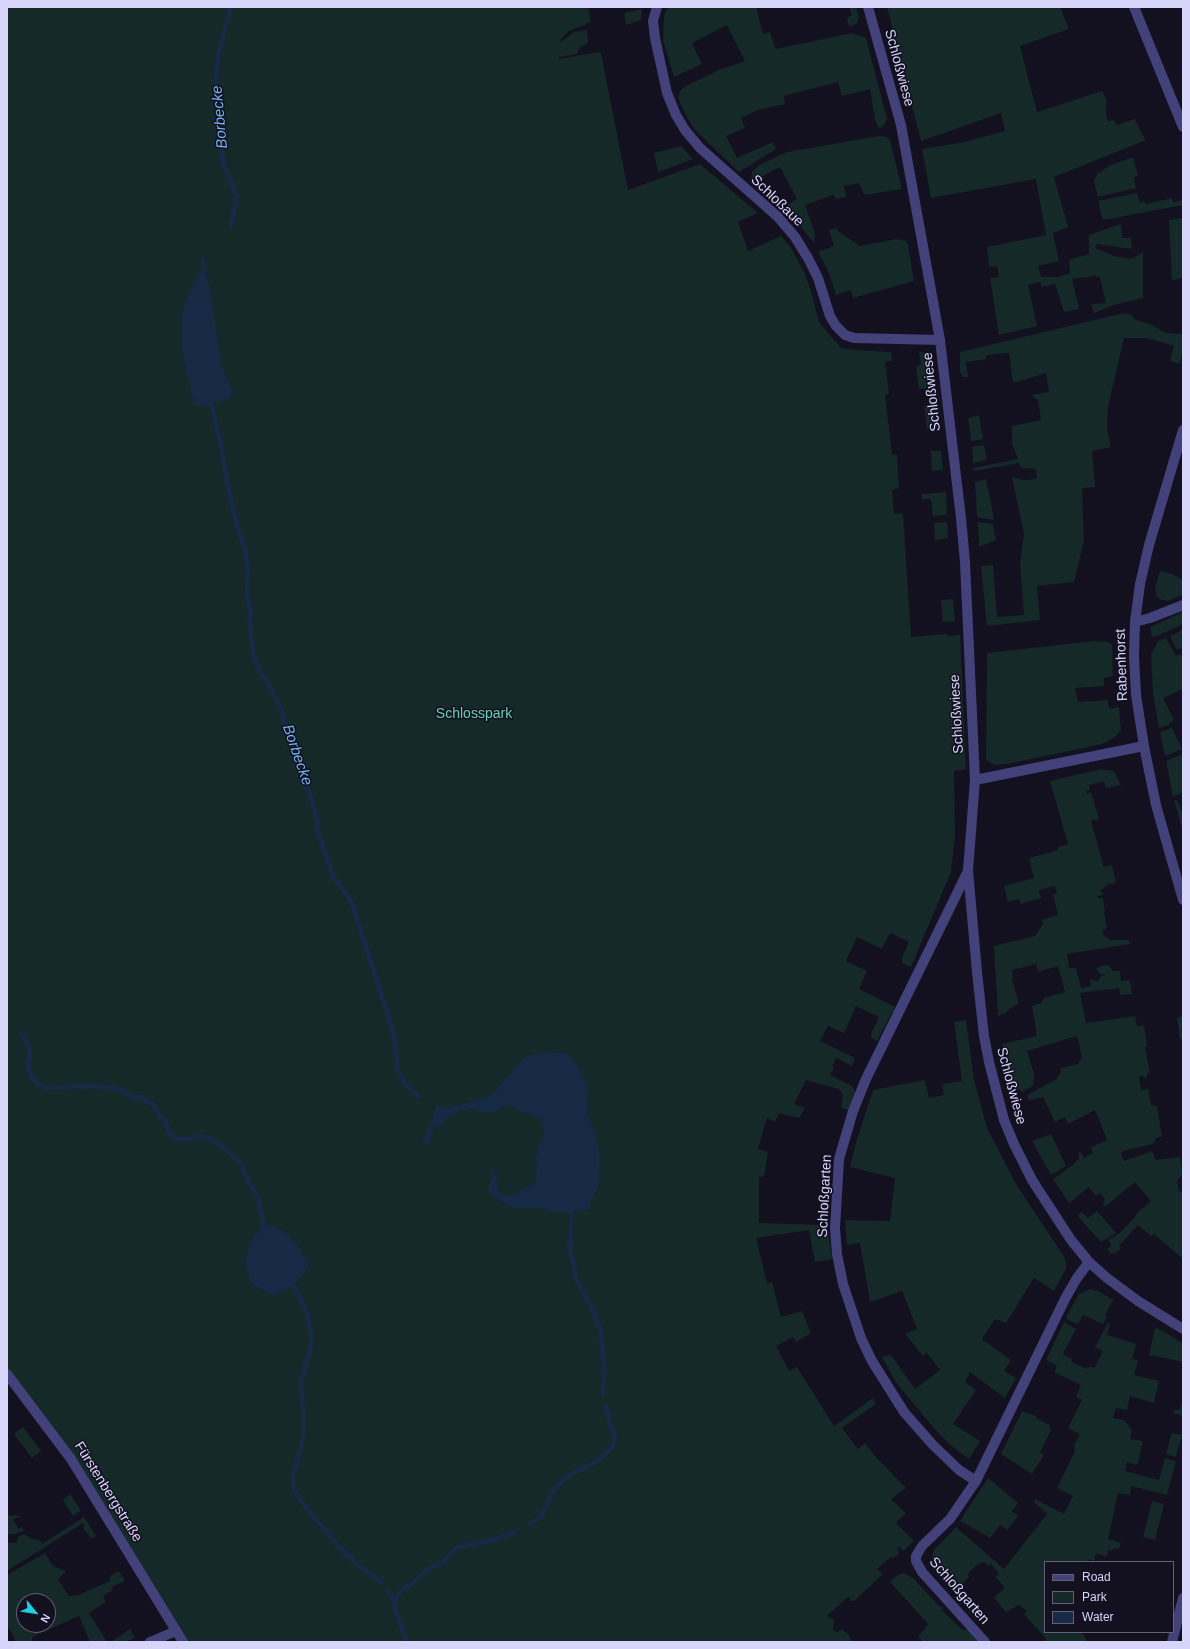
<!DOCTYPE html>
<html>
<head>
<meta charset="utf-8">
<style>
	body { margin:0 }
	#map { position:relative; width:1190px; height:1649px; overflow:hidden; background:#131020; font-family:Arial,sans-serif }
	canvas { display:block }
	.frame { position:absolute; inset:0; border:8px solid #d8d5fa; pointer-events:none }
	.legend { position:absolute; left:1044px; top:1561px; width:130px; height:72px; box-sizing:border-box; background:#131020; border:1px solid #625f77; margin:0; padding:5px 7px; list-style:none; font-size:12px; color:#d8d5fa }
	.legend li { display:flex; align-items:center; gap:8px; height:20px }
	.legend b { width:20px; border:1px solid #625f77 }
	.north { position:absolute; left:16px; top:1593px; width:40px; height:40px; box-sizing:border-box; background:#131020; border:1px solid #625f77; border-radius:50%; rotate:120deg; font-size:11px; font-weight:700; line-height:16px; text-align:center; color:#d8d5fa }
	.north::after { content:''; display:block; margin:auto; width:14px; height:18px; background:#1ccede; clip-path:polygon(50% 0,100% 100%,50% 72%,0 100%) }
</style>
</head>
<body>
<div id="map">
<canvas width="1190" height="1649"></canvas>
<div class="frame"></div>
<ul class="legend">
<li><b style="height:5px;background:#424179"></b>Road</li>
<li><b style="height:11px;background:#142928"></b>Park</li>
<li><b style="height:11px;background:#162945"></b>Water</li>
</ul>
<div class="north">N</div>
</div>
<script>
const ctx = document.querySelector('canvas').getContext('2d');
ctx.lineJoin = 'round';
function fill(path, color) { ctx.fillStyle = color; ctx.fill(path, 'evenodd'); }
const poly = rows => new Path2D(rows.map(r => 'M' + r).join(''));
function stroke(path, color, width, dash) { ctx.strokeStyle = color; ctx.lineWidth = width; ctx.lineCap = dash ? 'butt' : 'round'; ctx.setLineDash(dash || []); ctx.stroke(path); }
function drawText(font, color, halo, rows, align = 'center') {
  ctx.font = font + ' Arial,sans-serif'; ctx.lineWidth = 3; ctx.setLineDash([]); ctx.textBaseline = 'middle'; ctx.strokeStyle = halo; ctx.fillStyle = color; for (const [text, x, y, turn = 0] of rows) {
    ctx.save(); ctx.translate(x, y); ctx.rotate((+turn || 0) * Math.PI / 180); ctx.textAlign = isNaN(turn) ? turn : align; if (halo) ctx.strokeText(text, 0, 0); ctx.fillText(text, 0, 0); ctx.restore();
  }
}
fill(poly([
	[7,7,588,7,591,22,569,31,559,41,562,41,574,32,587,30,588,43,580,47,577,54,559,57,559,59,599,52,601,53,628,190,700,164,758,213,738,222,748,251,781,236,791,248,804,272,811,291,819,322,841,348,856,350,891,352,892,361,885,362,889,394,885,395,892,454,897,455,899,488,892,490,894,514,903,513,911,637,946,634,949,636,960,635,966,769,954,771,955,836,951,872,911,967,902,963,902,958,909,942,890,933,882,949,857,937,846,961,867,971,859,989,895,1007,877,1041,872,1038,871,1034,879,1017,856,1006,844,1033,828,1026,820,1041,855,1058,852,1066,836,1058,832,1067,834,1068,830,1075,852,1086,854,1089,855,1092,848,1110,841,1108,843,1095,839,1089,806,1080,794,1104,805,1108,799,1118,779,1113,775,1122,767,1118,758,1149,768,1152,764,1176,759,1177,759,1223,827,1225,832,1259,815,1262,809,1230,756,1238,767,1283,772,1282,781,1317,802,1311,811,1333,796,1342,793,1337,776,1346,789,1371,797,1367,834,1426,873,1398,876,1404,842,1428,858,1449,865,1443,875,1456,906,1488,891,1499,906,1513,896,1523,914,1541,903,1551,898,1546,899,1554,893,1558,891,1557,877,1569,883,1574,854,1601,851,1601,849,1596,827,1616,834,1620,833,1630,836,1632,842,1630,848,1634,852,1642,183,1642,116,1531,7,1374],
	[668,7,756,7,763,34,770,32,776,49,852,33,866,38,887,119,885,124,879,129,875,120,870,89,842,96,838,82,784,96,785,104,758,110,741,118,745,128,726,136,737,158,773,142,776,149,739,172,695,130,686,116,678,98,680,91,684,87,719,70,745,61,727,25,692,43,702,64,674,77,663,40,664,15],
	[849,7,856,7,859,17,857,23,849,27,847,18,852,15],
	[887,7,1060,7,1069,29,1020,46,1037,112,1102,91,1106,99,1106,115,1108,121,1114,120,1117,125,1135,119,1141,132,1146,140,1054,177,1068,227,1053,233,1059,261,1038,266,1041,277,1058,277,1070,273,1069,260,1089,254,1089,235,1121,224,1122,238,1131,238,1132,249,1097,244,1095,248,1114,256,1124,258,1131,259,1143,252,1143,298,1114,305,1094,313,1091,304,1106,303,1100,277,1095,276,1072,279,1079,309,1064,312,1055,284,1042,287,1040,282,1028,285,1037,326,999,335,990,278,999,277,997,266,989,267,987,247,1046,235,1036,179,931,198,922,149,965,142,1005,131,1001,113,921,141],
	[642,9,641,20,626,25,624,13],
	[879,136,886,137,890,140,902,189,864,195,859,183,844,186,846,197,836,199,833,195,805,205,815,233,814,243,792,216,781,209,797,199,780,167,766,174,755,183,751,179,752,172,759,165,787,152],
	[681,146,693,159,658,172,654,153],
	[1133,157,1138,176,1134,177,1136,188,1098,197,1094,181,1098,173,1111,165],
	[1137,193,1140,203,1144,201,1146,204,1172,198,1173,202,1183,200,1183,205,1103,220,1098,201],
	[1183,218,1183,278,1172,280,1169,220],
	[837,228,838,231,860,246,897,239,906,241,908,245,914,281,853,298,851,290,836,295,829,273,818,252,834,246,829,230],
	[1124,313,1130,314,1136,320,1150,324,1166,333,1183,334,1183,353,1179,364,1170,361,1174,346,1147,338,1124,338,1108,407,1107,429,1111,447,1092,451,1095,487,1082,488,1084,540,1074,582,1037,586,1040,620,987,626,981,566,993,565,997,617,1024,615,1020,564,1024,534,1012,477,1024,480,1037,479,1036,469,1021,468,1019,463,974,471,973,468,1018,459,1012,444,1012,426,1041,420,1038,400,1031,395,1049,392,1046,373,1013,383,1009,353,986,355,986,359,966,362,968,377,963,377,960,372,960,352],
	[919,352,925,352,929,356,934,387,919,389,916,367,921,364],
	[936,405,939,428,927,429,924,406],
	[979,415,983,439,971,441,968,418],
	[984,445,987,460,973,463,972,447],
	[931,451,941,451,943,470,932,471],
	[986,479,992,508,994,520,977,517,975,482],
	[946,492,947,515,933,516,931,499,922,499,921,494],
	[947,522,948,538,935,540,934,523],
	[978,522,993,524,996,540,979,547],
	[1160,571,1172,574,1183,580,1183,595,1168,601,1162,600,1157,597,1155,589],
	[953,599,955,621,943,622,941,600],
	[1183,612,1183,624,1157,636,1152,637,1150,627],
	[1183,630,1183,647,1177,650,1170,636],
	[1166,638,1176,656,1180,654,1183,660,1183,689,1163,698,1174,720,1169,723,1169,725,1159,728,1153,693,1151,655,1158,641],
	[1094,641,1107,642,1112,644,1113,676,1104,678,1104,686,1075,688,1078,702,1108,700,1109,709,1119,707,1121,730,1115,737,1102,744,1007,764,995,765,986,760,987,653],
	[1172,728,1182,749,1165,756,1160,732],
	[1183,754,1183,792,1173,797,1166,761],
	[1101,769,1114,771,1121,785,1106,788,1104,781,1089,785,1090,790,1086,791,1087,794,1091,792,1099,819,1091,821,1104,867,1112,865,1116,883,1108,884,1099,892,1102,892,1103,895,1097,896,1098,898,1103,898,1105,911,1104,912,1107,928,1103,930,1103,933,1104,936,1111,940,1129,940,1130,944,1067,954,1069,968,1076,968,1081,988,1091,986,1090,979,1098,981,1101,976,1106,976,1099,973,1096,968,1101,966,1108,965,1113,971,1120,971,1121,981,1130,980,1132,994,1120,995,1119,988,1080,993,1086,1023,1135,1016,1137,1026,1144,1025,1147,1046,1145,1047,1150,1073,1147,1074,1147,1077,1144,1078,1143,1076,1139,1077,1141,1090,1148,1089,1151,1105,1157,1106,1162,1137,1156,1138,1154,1143,1149,1145,1123,1151,1121,1154,1124,1161,1152,1151,1156,1160,1180,1157,1182,1175,1177,1180,1179,1191,1183,1192,1183,1259,1154,1234,1151,1236,1138,1225,1119,1246,1121,1248,1116,1253,1111,1254,1107,1249,1112,1245,1108,1240,1120,1233,1136,1216,1137,1213,1151,1201,1135,1182,1105,1207,1103,1203,1105,1199,1100,1193,1096,1196,1089,1187,1069,1203,1053,1179,1074,1164,1079,1158,1079,1152,1080,1151,1084,1158,1093,1153,1091,1147,1107,1140,1095,1110,1068,1124,1065,1117,1055,1122,1043,1097,1028,1100,1027,1095,1057,1079,1061,1072,1061,1068,1078,1064,1082,1057,1077,1036,1027,1051,1034,1074,1033,1086,1021,1092,1020,1089,1015,1091,1009,1077,1002,1044,1037,1036,1032,1006,1041,1003,1044,998,1065,992,1058,966,1038,972,1036,964,1012,970,1013,978,1012,979,1019,1004,1012,1007,1005,1013,998,1016,994,946,1035,936,1043,924,1042,920,1058,915,1053,894,1057,894,1055,886,1039,890,1041,898,1021,904,1019,899,1008,902,1004,886,1034,878,1029,858,1058,850,1058,847,1068,844,1050,781],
	[1174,800,1177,800,1183,814,1183,832],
	[1183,1016,1183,1039,1180,1039,1177,1018],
	[966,1020,974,1080,987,1128,1016,1184,1063,1255,1066,1262,1066,1269,1054,1291,1034,1278,1006,1323,995,1319,982,1339,1011,1360,1004,1371,1016,1378,1005,1398,970,1372,965,1382,976,1390,953,1424,980,1441,969,1459,949,1444,934,1428,897,1384,882,1357,891,1355,915,1389,940,1370,927,1353,923,1356,905,1334,917,1329,902,1291,870,1302,860,1243,847,1245,845,1220,890,1221,895,1178,850,1167,855,1146,873,1090,925,1080,929,1098,944,1095,942,1084,962,1081,954,1022],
	[1051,1134,1066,1166,1051,1175,1032,1141],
	[1097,1211,1116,1233,1101,1242,1080,1219,1078,1215,1082,1212,1088,1218],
	[1090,1289,1098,1291,1113,1300,1105,1315,1107,1317,1103,1324,1083,1315,1078,1324,1068,1320,1066,1317,1079,1294],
	[1064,1322,1076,1329,1063,1354,1072,1359,1071,1362,1087,1369,1087,1367,1092,1367,1094,1369,1103,1351,1095,1347,1108,1323,1110,1324,1107,1335,1136,1344,1132,1359,1138,1360,1134,1375,1159,1381,1154,1403,1130,1396,1127,1410,1116,1408,1115,1411,1113,1418,1124,1420,1132,1430,1130,1439,1143,1441,1138,1463,1136,1465,1127,1462,1125,1471,1159,1480,1165,1458,1176,1461,1167,1495,1131,1486,1130,1495,1118,1493,1108,1539,1121,1543,1119,1549,1114,1548,1112,1551,1108,1550,1107,1557,1096,1553,1094,1561,1088,1559,1087,1562,1045,1562,1045,1632,1081,1632,1086,1638,1085,1642,1043,1642,1046,1639,1024,1614,1027,1611,1019,1605,1006,1612,994,1598,1005,1587,995,1577,999,1574,991,1564,989,1566,984,1562,978,1564,968,1573,969,1577,961,1585,943,1566,940,1568,958,1588,966,1599,965,1602,974,1609,971,1612,931,1566,933,1551,956,1527,1004,1569,1047,1514,1034,1502,1035,1499,1064,1514,1073,1496,1057,1488,1075,1451,1074,1446,1080,1434,1068,1428,1082,1400,1076,1397,1081,1385,1054,1372,1057,1366,1046,1360],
	[1155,1327,1183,1343,1183,1362,1155,1356,1149,1356],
	[1183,1398,1183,1416,1173,1413,1174,1410,1180,1410],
	[1022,1411,1036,1416,1038,1419,1049,1425,1051,1430,1040,1452,1044,1455,1032,1474,1001,1454],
	[23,1427,41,1451,32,1458,14,1434],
	[1172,1433,1182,1435,1176,1457,1166,1454,1171,1435],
	[988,1478,1018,1503,1012,1511,1018,1516,1007,1530,1000,1525,990,1538,960,1521],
	[70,1494,81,1511,73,1516,63,1500],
	[1152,1501,1164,1504,1155,1540,1143,1537],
	[7,1515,21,1516,13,1520,19,1529,22,1527,24,1531,16,1534,10,1534,7,1536],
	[84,1517,96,1536,92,1539,83,1528,85,1526,83,1523,7,1571,7,1543,14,1543,17,1542,18,1537,24,1534,33,1539,39,1540,42,1544],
	[45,1553,53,1566,66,1571,58,1579,69,1596,78,1595,110,1581,110,1576,119,1571,125,1581,112,1587,113,1590,103,1596,106,1602,89,1613,107,1642,90,1642,79,1616,32,1637,32,1642,16,1642,9,1628,7,1629,8,1617,7,1614,7,1575],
	[24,1601,48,1601,48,1625,24,1625],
	[903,1573,913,1578,938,1605,943,1608,942,1610,958,1626,964,1630,970,1630,978,1640,978,1642,923,1642,918,1637,928,1624,890,1582,896,1576],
	[130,1629,135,1638,125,1642,111,1642]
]), '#142928');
fill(poly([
	[204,269,210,288,222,368,232,389,231,395,226,400,198,407,194,403,184,360,182,343,182,319,184,306,194,283,201,271],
	[545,1052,566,1053,572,1058,582,1073,588,1090,587,1113,599,1147,600,1181,599,1186,590,1202,590,1209,573,1212,574,1220,571,1221,569,1214,563,1212,552,1212,538,1207,515,1208,507,1205,489,1194,489,1184,492,1179,491,1166,493,1168,497,1178,498,1190,501,1194,511,1196,525,1187,534,1185,536,1180,537,1165,535,1159,540,1142,544,1136,542,1123,539,1118,533,1114,522,1112,511,1106,504,1106,495,1113,490,1111,479,1111,473,1108,464,1111,460,1110,456,1114,450,1115,442,1124,435,1127,432,1132,431,1142,425,1145,422,1144,433,1118,436,1105,447,1108,486,1098,493,1094,523,1059,530,1055],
	[263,1225,277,1227,286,1233,298,1246,309,1264,304,1273,294,1285,276,1295,272,1295,262,1290,253,1284,249,1278,246,1262,249,1244]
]), '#162945');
stroke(poly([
	[231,225,237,196,223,162,218,125,216,76,217,62,220,47,231,7],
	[203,260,204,269],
	[211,403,222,449,228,487,238,529,245,549,248,570,247,596,251,611,249,621,251,633,252,647,257,665,261,674,268,683,281,709,287,732,313,804,320,838,334,878,348,896,353,906,394,1035,398,1070,405,1084,418,1096],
	[21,1033,27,1043,30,1050,28,1063,29,1071,37,1083,45,1088,83,1086,108,1087,120,1090,133,1098,140,1097,154,1105,159,1115,166,1123,169,1132,174,1137,184,1140,198,1136,208,1138,226,1149,241,1163,246,1177,258,1197,263,1225],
	[571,1221,571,1241,569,1248,574,1265,576,1279,591,1307,600,1329,604,1362,603,1395],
	[294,1285,307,1314,312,1342,301,1383,304,1423,303,1439,293,1477,294,1489,302,1502,338,1546,360,1567,381,1582],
	[531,1524,542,1515,553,1492,563,1480,571,1474,596,1462,612,1448,615,1436,611,1427,606,1406],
	[388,1591,394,1602],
	[407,1642,395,1609,395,1599,401,1591,413,1583,430,1568,443,1562,456,1548,492,1540,514,1533]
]), '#162945', 5);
stroke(poly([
	[657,7,653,21,655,38,667,93,676,115,685,130,700,148,778,217,795,237,808,258,818,278,830,316,836,326,845,335,854,338,940,340],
	[868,7,901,125,940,340,961,518,965,562,975,780,968,870,977,972,984,1036,989,1062,1004,1120,1014,1144,1032,1180,1071,1240,1089,1262,1107,1278,1138,1301,1183,1329],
	[1134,7,1183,127],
	[1183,430,1149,545,1140,584,1135,622,1134,656,1136,695,1144,746,1156,805,1183,900],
	[1135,622,1150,618,1183,605],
	[975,780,1144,746],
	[968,871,866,1079,853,1111,839,1159,835,1228,837,1254,843,1284,861,1338,872,1361,904,1412,933,1445,959,1470,976,1481],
	[7,1374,71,1459,183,1642],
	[150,1642,176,1631],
	[985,1642,922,1572,916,1561,916,1556,922,1546,950,1519,976,1481,1066,1297,1077,1278,1089,1262]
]), '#424179', 10);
stroke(poly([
	[1172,1642,1183,1598]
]), '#424179', 10);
drawText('14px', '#d8d5fa', '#131020', [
	["Schloßwiese",899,68,75],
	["Schloßaue",777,201,44],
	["Schloßwiese",932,392,-96],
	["Rabenhorst",1122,665,-92],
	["Schloßwiese",957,714,-93],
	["Schloßwiese",1011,1086,75],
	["Schloßgarten",825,1196,-87],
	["Fürstenbergstraße",108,1492,58],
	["Schloßgarten",959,1591,49]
]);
drawText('14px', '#6ad0b5', '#131020', [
	["Schlosspark",474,714]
]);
drawText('italic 15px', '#70b5ed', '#131020', [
	["Borbecke",220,117,-95],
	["Borbecke",297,755,71]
]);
</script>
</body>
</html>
